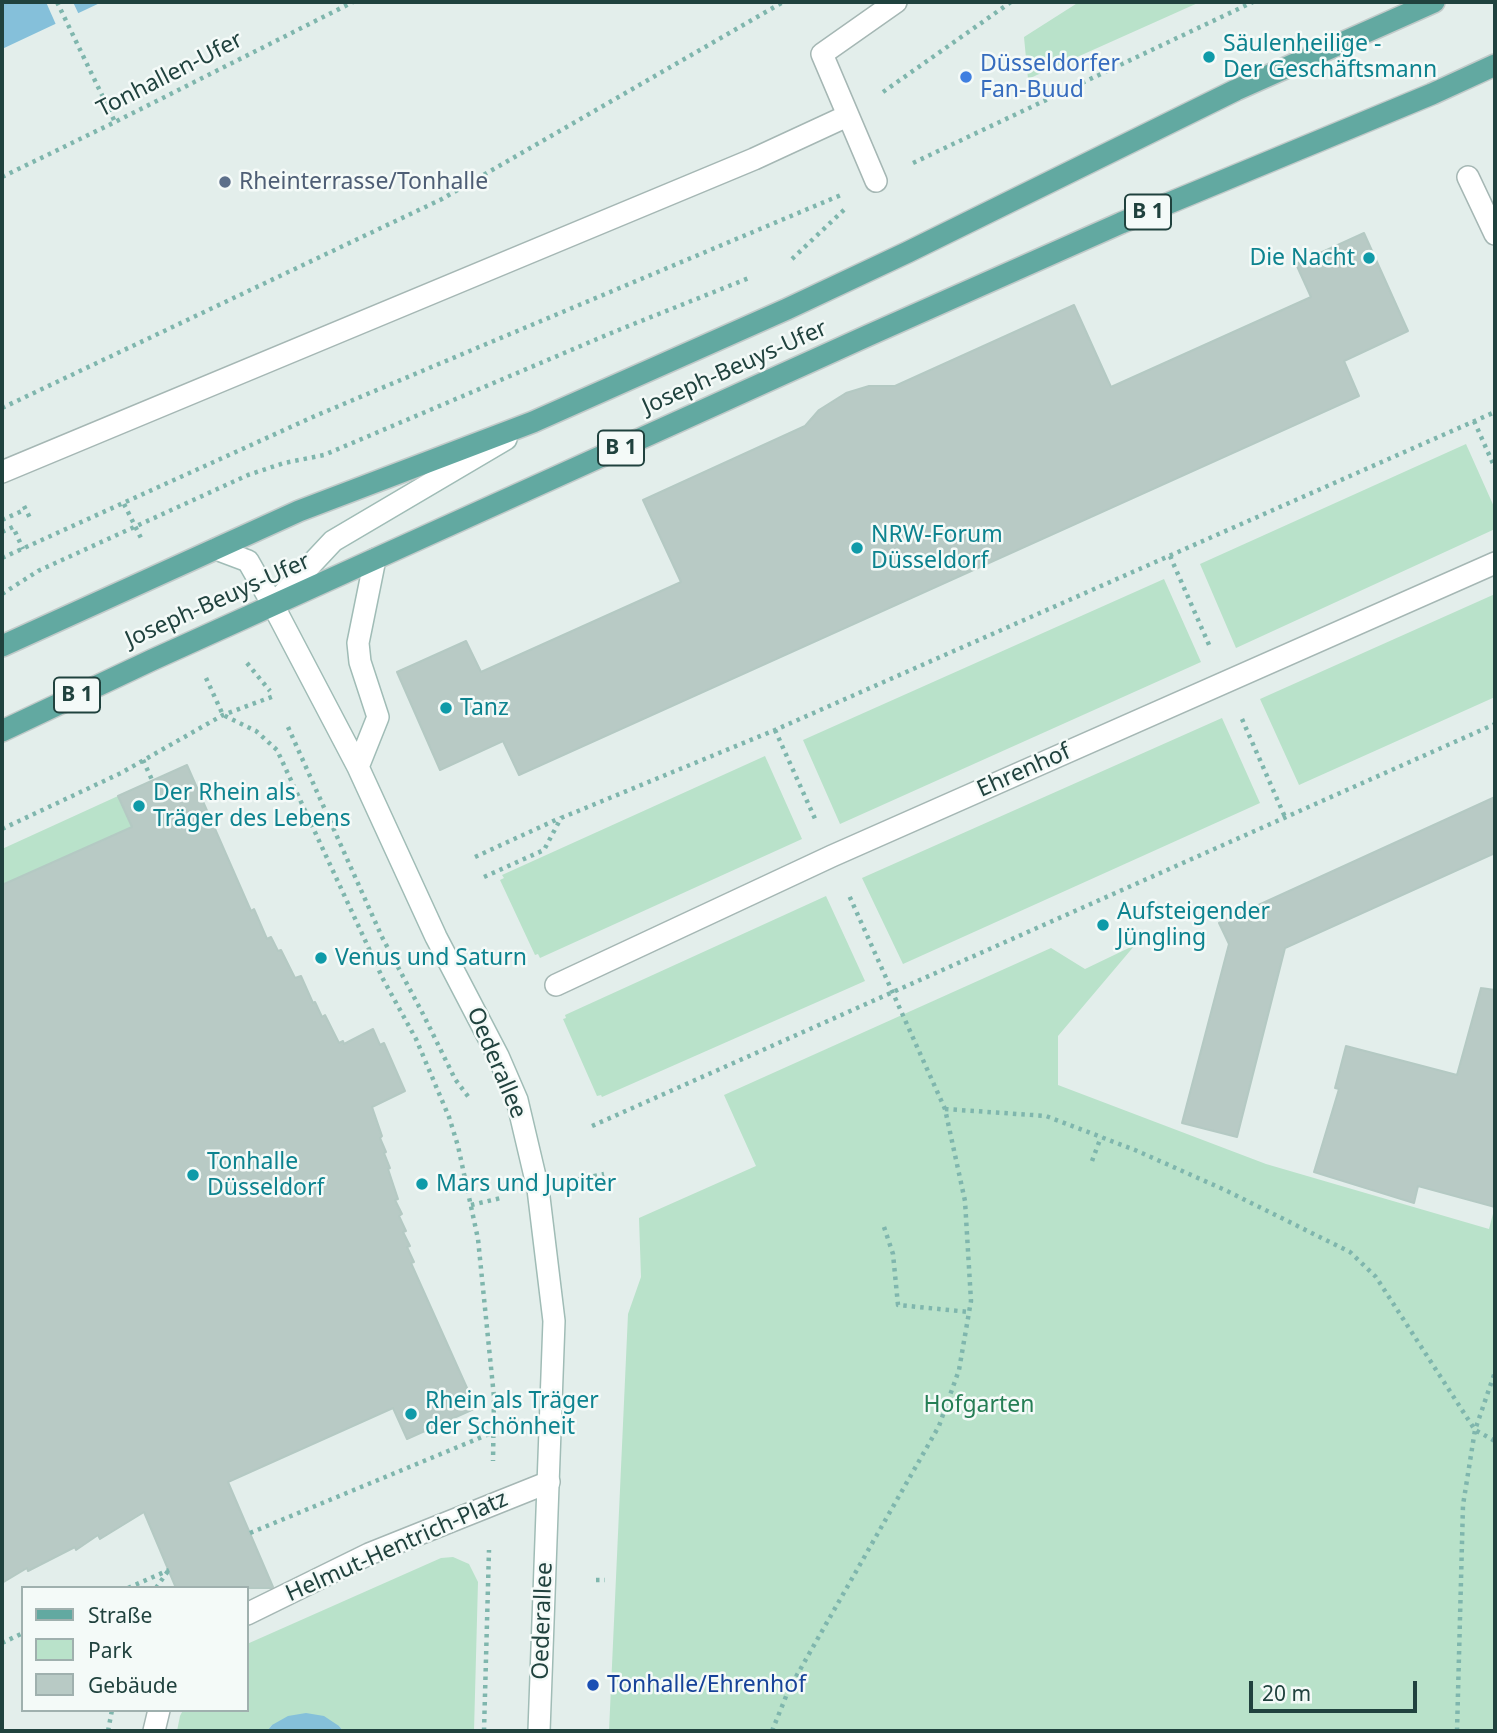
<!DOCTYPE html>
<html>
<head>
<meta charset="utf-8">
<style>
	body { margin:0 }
	#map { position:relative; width:1497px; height:1733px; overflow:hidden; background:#e3eeeb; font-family:"Noto Sans",sans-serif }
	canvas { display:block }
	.frame { position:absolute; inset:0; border:4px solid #20423e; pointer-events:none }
	.legend { position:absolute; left:21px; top:1586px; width:228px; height:126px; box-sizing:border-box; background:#f4faf8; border:2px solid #9fb0ae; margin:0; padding:9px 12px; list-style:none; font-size:21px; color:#20423e }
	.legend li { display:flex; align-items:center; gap:14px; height:35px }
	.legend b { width:35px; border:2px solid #9fb0ae }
	.scale { position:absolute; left:1249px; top:1681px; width:168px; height:32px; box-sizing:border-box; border:4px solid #20423e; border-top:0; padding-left:9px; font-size:21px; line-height:24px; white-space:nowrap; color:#20423e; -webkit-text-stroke:5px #f4faf8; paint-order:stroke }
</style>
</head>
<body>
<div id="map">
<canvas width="1497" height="1733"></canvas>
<div class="frame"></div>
<ul class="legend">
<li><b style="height:9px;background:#62a9a1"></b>Straße</li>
<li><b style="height:19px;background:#b9e2ca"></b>Park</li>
<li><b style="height:19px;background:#b8cac5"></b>Gebäude</li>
</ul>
<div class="scale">20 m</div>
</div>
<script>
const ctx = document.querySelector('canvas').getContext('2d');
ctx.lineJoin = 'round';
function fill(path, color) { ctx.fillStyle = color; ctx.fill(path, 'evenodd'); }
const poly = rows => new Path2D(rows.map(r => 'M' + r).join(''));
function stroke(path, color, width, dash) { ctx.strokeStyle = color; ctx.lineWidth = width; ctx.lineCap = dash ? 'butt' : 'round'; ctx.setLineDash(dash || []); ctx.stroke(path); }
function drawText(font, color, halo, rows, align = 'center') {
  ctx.font = font + ' "Noto Sans",sans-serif'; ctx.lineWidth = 5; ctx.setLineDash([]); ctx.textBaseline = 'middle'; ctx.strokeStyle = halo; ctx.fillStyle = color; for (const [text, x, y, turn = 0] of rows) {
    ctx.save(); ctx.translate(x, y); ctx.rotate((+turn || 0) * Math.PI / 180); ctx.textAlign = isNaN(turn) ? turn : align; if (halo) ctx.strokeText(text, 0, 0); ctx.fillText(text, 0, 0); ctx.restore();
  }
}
fill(poly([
	[1079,2,1200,2,1028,79,1024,37],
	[1466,444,1495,509,1495,529,1236,648,1200,564],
	[1164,579,1201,662,840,824,803,740],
	[1495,594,1495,697,1299,785,1260,699],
	[1222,718,1260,803,903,964,862,878],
	[765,756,802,839,540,958,538,954,535,955,500,880,504,878,502,875],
	[118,796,132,827,2,885,2,849],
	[826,896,865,981,602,1097,601,1095,597,1096,563,1019,566,1018,565,1015],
	[1135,945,1058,1036,1058,1085,1266,1164,1489,1229,1495,1206,1495,1731,609,1731,628,1314,641,1277,639,1218,756,1166,724,1095,1051,948,1085,969],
	[453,1557,469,1564,478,1582,474,1731,343,1731,339,1726,272,1725,267,1731,177,1731,180,1716,183,1710,247,1710,247,1644,441,1558]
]), '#b9e2ca');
fill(poly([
	[2,2,102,2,2,49],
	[306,1713,324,1716,339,1726,343,1731,267,1731,272,1725,288,1716]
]), '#85c0da');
fill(poly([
	[46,2,73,2,80,17,57,27]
]), '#e3eeeb');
const building = poly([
	[1364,233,1408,331,1344,361,1359,396,519,775,503,741,440,770,397,672,466,641,481,672,681,582,643,500,805,426,819,410,846,393,869,386,895,386,1074,305,1111,387,1311,297,1296,264,1364,233],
	[187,765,251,911,254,909,267,939,271,937,278,951,281,950,295,978,301,976,313,1003,315,1002,322,1017,325,1015,339,1043,343,1041,344,1044,373,1029,380,1045,384,1043,405,1091,372,1107,382,1136,380,1138,386,1152,384,1153,390,1168,388,1169,398,1199,395,1200,402,1214,399,1216,406,1231,403,1232,410,1246,407,1247,414,1262,411,1263,476,1408,407,1439,393,1408,228,1482,273,1587,271,1588,176,1588,144,1512,100,1539,98,1535,76,1550,75,1547,28,1571,27,1568,2,1583,2,885,132,827,118,796,187,765],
	[1495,797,1495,853,1285,948,1237,1137,1182,1123,1229,944,1219,923,1495,797],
	[1481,988,1495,990,1495,1207,1418,1186,1414,1203,1314,1172,1339,1089,1335,1088,1346,1046,1457,1075,1481,988]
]);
fill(building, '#b8cac5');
stroke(building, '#b4c9c3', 2);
const lane = poly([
	[1468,177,1495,234],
	[876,181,822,54,896,2],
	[2,472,754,159,847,116],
	[247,1614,369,1554,549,1482],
	[154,1731,159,1710]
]);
const street = poly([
	[556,985,832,856,1495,563]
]);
const secondary = poly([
	[216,549,248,561,273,605,358,767,436,937,498,1056,517,1100,538,1189,554,1321,539,1731],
	[273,605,333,541,506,439],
	[358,767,378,717,360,662,358,643,375,559]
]);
const primary = poly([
	[2,646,299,511,533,422,787,309,908,252,1236,90,1434,2],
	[2,731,152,660,867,336,1121,223,1432,94,1495,65]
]);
stroke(lane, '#a5b7b4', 24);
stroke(street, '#a5b7b4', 24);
stroke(secondary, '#a0bcb6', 24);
stroke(primary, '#c1cac9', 24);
stroke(poly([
	[57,2,115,122],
	[883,92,1011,2],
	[913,163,1253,2],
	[2,177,115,122,353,2],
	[792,259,847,207],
	[2,408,442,199,783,2],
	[1474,421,1495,468],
	[124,504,142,540],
	[24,506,31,520],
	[2,520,22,511],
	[2,532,13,527,23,549],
	[1170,556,1210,647],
	[2,558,315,416,841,195],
	[2,594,38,571,248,475,284,463,324,455,616,331,749,278],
	[247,663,270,691],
	[206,678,223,715,256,731,277,750,383,979,416,1039,449,1117,458,1146,478,1239,494,1397,493,1461],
	[1242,719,1285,817],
	[288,727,382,937,423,1014,455,1079,470,1099],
	[775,730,816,821],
	[143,760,152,780],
	[2,829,121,773,223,715,274,696],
	[475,857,560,818],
	[484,877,544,850,561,818,775,730,1495,412],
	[945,1109,1046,1116,1135,1150,1225,1190,1350,1252,1376,1277,1475,1430,1495,1441],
	[592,1126,1495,724],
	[1092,1161,1101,1137],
	[577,1180,604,1174],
	[471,1205,501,1198],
	[884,1227,893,1254,898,1305,969,1312],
	[250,1533,494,1432],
	[596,1580,605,1580],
	[128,1588,169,1570],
	[156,1588,168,1571],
	[2,1643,23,1633],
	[108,1731,112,1710],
	[484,1731,489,1550],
	[772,1731,789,1689,939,1426,959,1370,971,1301,965,1201,945,1109,848,893],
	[1457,1731,1463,1505,1475,1430,1495,1372]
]), '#7fb6ad', 4.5, [3.5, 5]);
stroke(lane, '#fff', 21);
stroke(street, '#fff', 21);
stroke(secondary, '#fff', 21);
stroke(primary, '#62a9a1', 21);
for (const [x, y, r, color] of [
	[1209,57,7,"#0f9aa8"],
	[966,77,7,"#3f7fe0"],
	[225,182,7,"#5c6f8a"],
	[1369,258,7,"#0f9aa8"],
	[857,548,7,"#0f9aa8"],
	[446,708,7,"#0f9aa8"],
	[139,806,7,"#0f9aa8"],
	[1103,925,7,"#0f9aa8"],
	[321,958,7,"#0f9aa8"],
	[193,1175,7,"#0f9aa8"],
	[422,1184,7,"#0f9aa8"],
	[411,1414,7,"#0f9aa8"],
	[593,1685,7,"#1a4fb4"]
]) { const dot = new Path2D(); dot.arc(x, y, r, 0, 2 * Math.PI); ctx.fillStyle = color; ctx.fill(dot); stroke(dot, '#f4faf8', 2.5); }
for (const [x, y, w] of [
	[1148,212,46],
	[621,448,46],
	[77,695,46]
]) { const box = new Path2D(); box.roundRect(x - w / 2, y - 17.5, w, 35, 5); ctx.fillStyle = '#f4faf8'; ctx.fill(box); stroke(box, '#20423e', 2); }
drawText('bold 21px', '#20423e', null, [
	["B 1",1148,212],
	["B 1",621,448],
	["B 1",77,695]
]);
drawText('23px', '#0d838f', '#f4faf8', [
	["Säulenheilige -",1223,44],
	["Der Geschäftsmann",1223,70],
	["Die Nacht",1355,258,"right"],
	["NRW-Forum",871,535],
	["Düsseldorf",871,561],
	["Tanz",460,708],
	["Der Rhein als",153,793],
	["Träger des Lebens",153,819],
	["Aufsteigender",1117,912],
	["Jüngling",1117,938],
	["Venus und Saturn",335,958],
	["Tonhalle",207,1162],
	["Düsseldorf",207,1188],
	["Mars und Jupiter",436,1184],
	["Rhein als Träger",425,1401],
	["der Schönheit",425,1427]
], 'left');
drawText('23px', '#366cbe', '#f4faf8', [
	["Düsseldorfer",980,64],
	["Fan-Buud",980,90]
], 'left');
drawText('23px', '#20423e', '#f4faf8', [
	["Tonhallen-Ufer",170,75,-27],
	["Joseph-Beuys-Ufer",735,368,-24],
	["Joseph-Beuys-Ufer",218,601,-24],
	["Ehrenhof",1024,771,-24],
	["Oederallee",496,1063,67],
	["Helmut-Hentrich-Platz",397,1547,-24],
	["Oederallee",543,1621,-88]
]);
drawText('23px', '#4e5e75', '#f4faf8', [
	["Rheinterrasse/Tonhalle",239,182]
], 'left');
drawText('23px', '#257e55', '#f4faf8', [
	["Hofgarten",979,1405]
]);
drawText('23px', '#164399', '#f4faf8', [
	["Tonhalle/Ehrenhof",607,1685]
], 'left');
</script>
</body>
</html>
